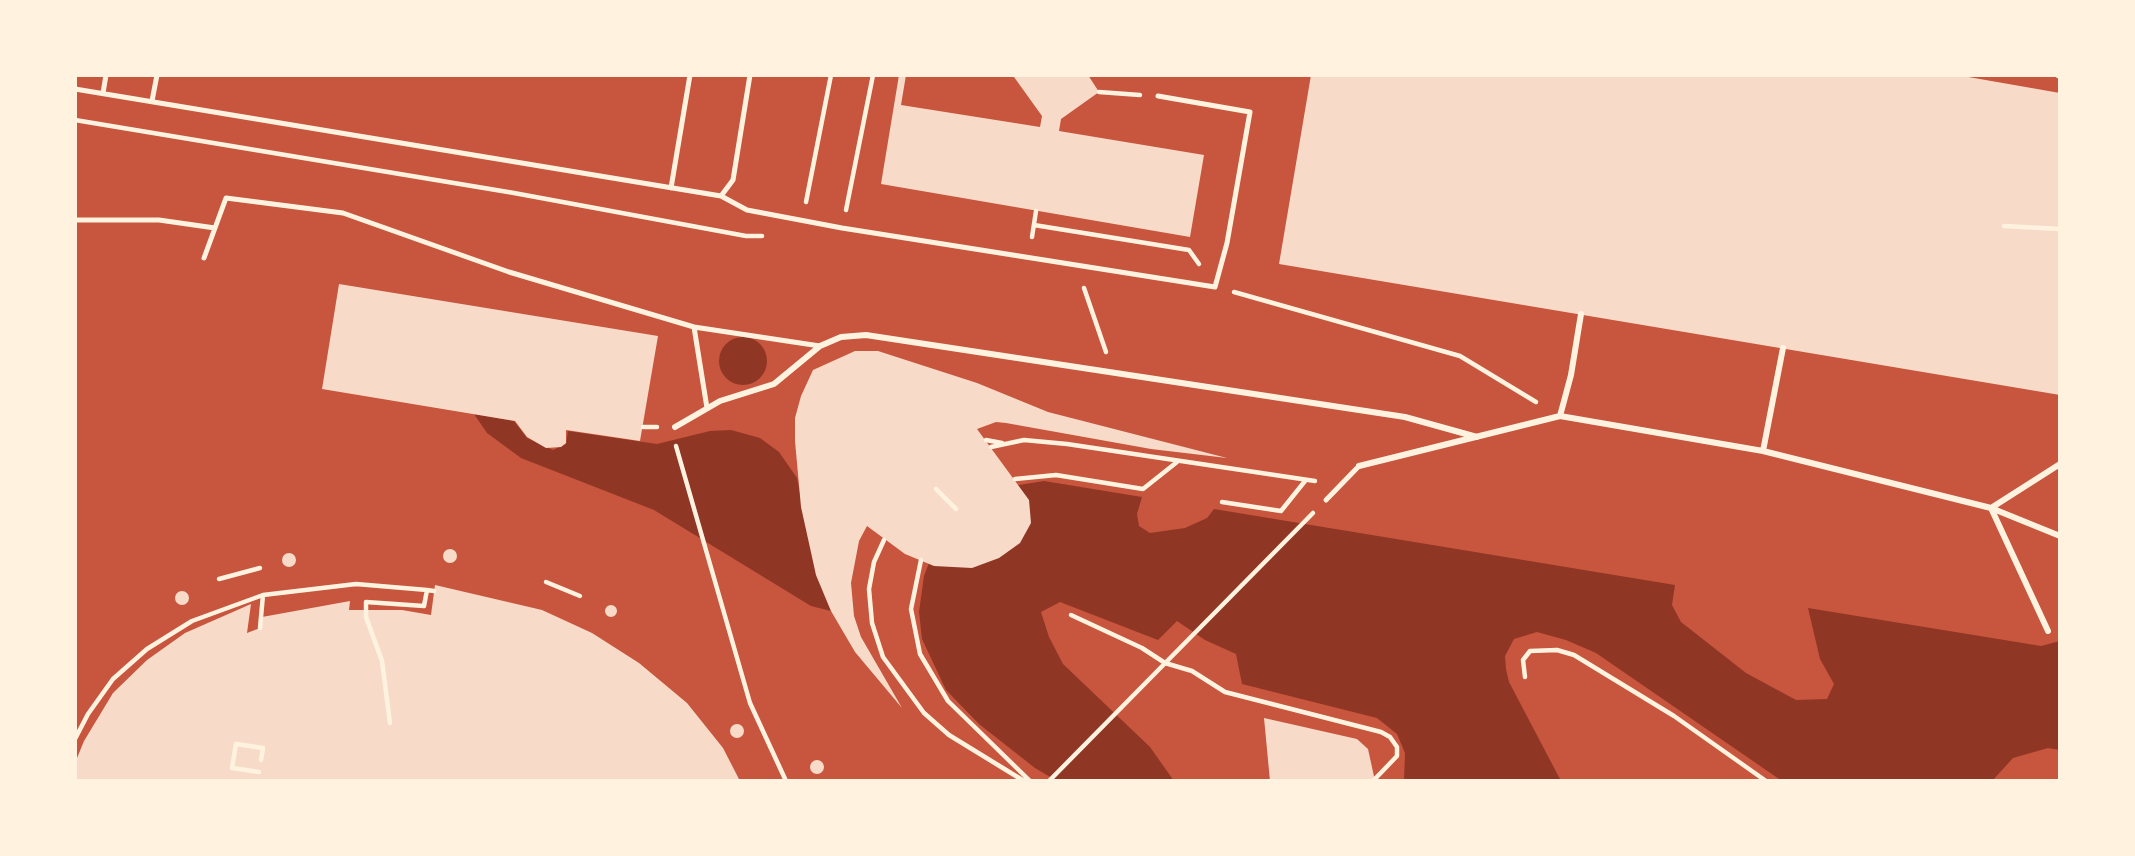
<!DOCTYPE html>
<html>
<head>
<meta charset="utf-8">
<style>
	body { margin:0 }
	#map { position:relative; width:2135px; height:856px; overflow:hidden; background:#c8553d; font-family:"Nunito Sans",sans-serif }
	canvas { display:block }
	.frame { position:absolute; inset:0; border:77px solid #fff3e0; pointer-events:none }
</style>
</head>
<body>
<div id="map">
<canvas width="2135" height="856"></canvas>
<div class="frame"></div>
</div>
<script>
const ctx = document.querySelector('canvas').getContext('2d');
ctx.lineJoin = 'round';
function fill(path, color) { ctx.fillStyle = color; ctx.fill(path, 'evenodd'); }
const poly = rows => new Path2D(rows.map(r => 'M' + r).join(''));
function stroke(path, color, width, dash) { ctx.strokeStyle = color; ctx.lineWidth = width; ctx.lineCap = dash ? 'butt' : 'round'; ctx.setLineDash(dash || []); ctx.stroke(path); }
fill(poly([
	'719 361a24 24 0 1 1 48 0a24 24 0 1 1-48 0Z',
	[474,414,514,421,527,438,553,450,566,444,568,431,657,444,710,431,731,430,760,438,779,452,797,478,816,575,831,611,811,606,654,510,521,458,487,433],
	[1044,481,1142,497,1137,514,1139,526,1150,533,1185,528,1207,518,1214,509,1675,585,1672,605,1681,622,1746,673,1796,700,1827,699,1834,684,1820,659,1808,608,2041,646,2060,641,2060,750,2048,748,2013,758,1992,781,1782,781,1596,653,1566,640,1537,632,1514,639,1505,656,1506,669,1509,682,1561,781,1404,781,1405,753,1397,734,1377,718,1242,684,1236,654,1205,640,1177,621,1158,640,1060,602,1041,612,1049,637,1063,664,1150,747,1174,781,1057,781,1035,768,979,724,946,690,922,639,919,612,924,576,934,550,1013,486]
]), '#8f3625');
fill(poly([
	[899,75,906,75,901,105,1040,127,1042,116,1014,77,1088,75,1099,92,1061,119,1059,131,1204,155,1190,237,881,184],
	[1311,75,1957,75,2060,93,2060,395,1279,264],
	[339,284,658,336,640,441,566,430,566,443,561,447,546,448,527,437,515,421,322,389],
	[855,351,878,351,977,383,1048,412,1227,458,1151,449,1006,423,996,422,977,429,1029,500,1031,523,1020,543,999,558,972,568,934,566,905,554,867,526,859,541,851,583,854,616,861,637,902,708,855,652,831,611,816,575,801,507,795,441,795,418,801,396,813,370],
	'443 556a7 7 0 1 1 14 0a7 7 0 1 1-14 0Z',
	'282 560a7 7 0 1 1 14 0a7 7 0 1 1-14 0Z',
	[435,585,542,610,592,633,639,663,687,703,723,748,740,781,75,781,75,763,84,741,113,693,147,660,185,633,251,604,247,633,260,628,262,617,350,601,349,610,402,610,431,615],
	'175 598a7 7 0 1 1 14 0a7 7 0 1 1-14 0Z',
	'605 611a6 6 0 1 1 12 0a6 6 0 1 1-12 0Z',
	[1264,718,1357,739,1368,749,1375,781,1270,781],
	'730 731a7 7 0 1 1 14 0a7 7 0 1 1-14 0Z',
	'810 767a7 7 0 1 1 14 0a7 7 0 1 1-14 0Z'
]), '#f7dbc8');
stroke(poly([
	[1099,92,1140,95],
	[75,120,514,193,746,236,762,236],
	[806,202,831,75],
	[846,210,873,75],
	[1034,225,1189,250,1199,264],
	[2004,226,2060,229],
	[1032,237,1036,211],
	[1084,288,1106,352],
	[1234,292,1460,356,1536,402],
	[643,427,657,427],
	[986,440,1002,443],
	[676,446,750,703,786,781],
	[991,447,1024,440,1067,444,1315,481],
	[1015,479,1056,475,1143,489,1177,462],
	[936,489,956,509],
	[1222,502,1281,511,1305,481],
	[884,540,874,562,869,589,872,623,883,657,924,713,949,735,1024,781],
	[921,560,911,609,920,654,948,701,1030,781],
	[219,579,260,568],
	[546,582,580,596],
	[263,595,356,584,427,590],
	[1071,615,1142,648,1165,663,1192,671,1225,692,1381,732,1390,737,1397,747,1397,756,1373,781],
	[1525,677,1523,660,1530,651,1557,650,1574,655,1674,716,1766,781],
	[390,723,382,661,366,617,366,602,424,606,427,590,434,591],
	[75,739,88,714,113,679,147,649,192,621,263,595,260,628],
	[259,772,232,768,236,744,263,748,261,760],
	[1049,781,1313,513]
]), '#fff3e0', 4.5);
stroke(poly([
	[75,89,721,196,733,180,750,75],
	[103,93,106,75],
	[152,101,157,75],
	[671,188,690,75],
	[721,196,747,210,842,228,1215,287,1227,243,1250,112,1158,96],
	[76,220,159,220,215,228],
	[204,258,226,198,343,213,509,272,694,327,707,408],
	[694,327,820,346],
	[1326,500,1359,466]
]), '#fff3e0', 5);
stroke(poly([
	[2058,75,2060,76],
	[1560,416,1571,375,1581,314],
	[675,427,720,401,774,384,820,346,841,337,866,335,1405,417,1477,437],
	[1763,451,1783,348],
	[1359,466,1560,416,1763,451,1991,508,2060,536],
	[2048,631,1991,508,2060,464]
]), '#fff3e0', 6);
</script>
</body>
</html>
